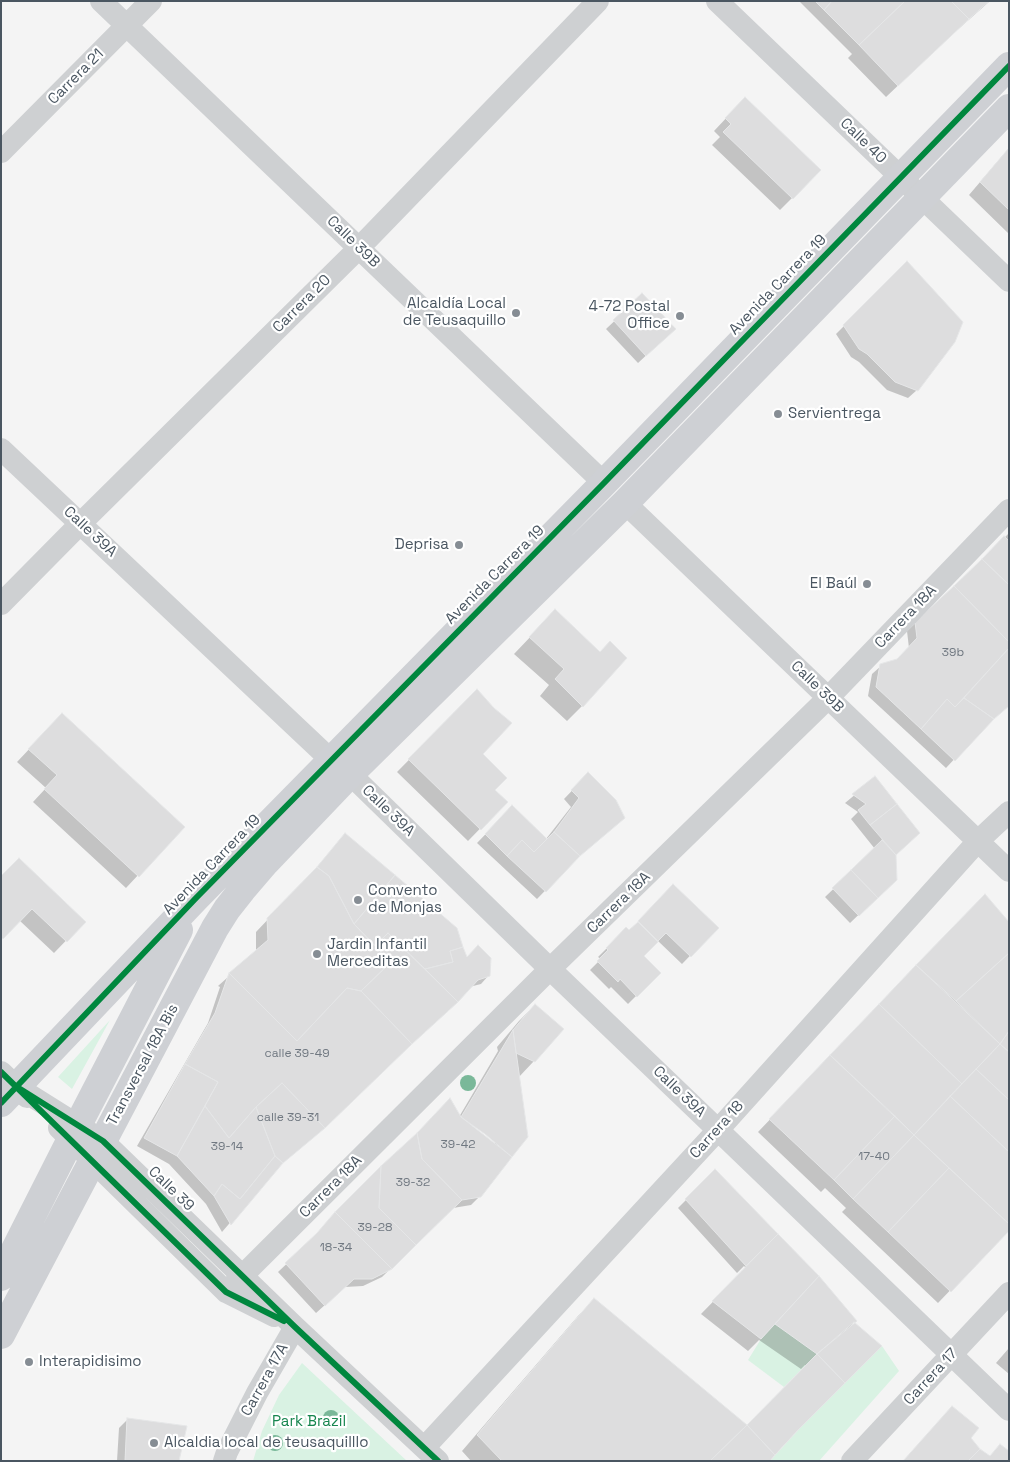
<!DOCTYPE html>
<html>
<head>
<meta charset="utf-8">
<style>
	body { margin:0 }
	#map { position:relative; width:1010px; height:1462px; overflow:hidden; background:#f4f4f4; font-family:"Space Grotesk",sans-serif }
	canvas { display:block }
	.frame { position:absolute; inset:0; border:2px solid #4a5661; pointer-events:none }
</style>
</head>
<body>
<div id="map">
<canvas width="1010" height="1462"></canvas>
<div class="frame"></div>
</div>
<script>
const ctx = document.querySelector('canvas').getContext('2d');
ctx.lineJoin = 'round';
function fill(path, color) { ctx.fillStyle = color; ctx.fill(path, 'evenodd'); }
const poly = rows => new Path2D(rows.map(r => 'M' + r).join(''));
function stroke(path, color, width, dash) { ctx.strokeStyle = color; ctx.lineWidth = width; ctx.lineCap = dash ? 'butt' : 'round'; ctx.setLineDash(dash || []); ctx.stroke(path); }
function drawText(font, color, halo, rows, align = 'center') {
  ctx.font = font + ' "Space Grotesk",sans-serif'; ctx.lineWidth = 4.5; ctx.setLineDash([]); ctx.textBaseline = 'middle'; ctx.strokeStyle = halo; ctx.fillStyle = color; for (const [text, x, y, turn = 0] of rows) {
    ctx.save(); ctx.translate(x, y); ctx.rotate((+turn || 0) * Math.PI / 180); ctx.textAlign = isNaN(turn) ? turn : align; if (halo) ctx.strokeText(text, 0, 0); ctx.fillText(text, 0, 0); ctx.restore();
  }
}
fill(poly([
	[110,1020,72,1089,58,1077],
	[775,1324,817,1354,784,1387,748,1360,761,1339],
	[882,1346,899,1371,819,1461,770,1461,799,1429],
	[302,1363,407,1461,253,1461,262,1431,279,1395]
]), '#d9f2e3');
fill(poly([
	[799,1,990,1,946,40,886,97,848,58,852,54],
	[745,98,820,170,780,210,712,145,720,137,714,131],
	[1009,148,1009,234,969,195],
	[907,263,917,390,908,398,887,390,859,362,851,357,836,334],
	[642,295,666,337,638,363,606,329],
	[1009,533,1009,705,988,723,946,768,868,696,872,674,881,666,898,660,909,648,907,631,980,563],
	[555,611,582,706,567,721,540,696,549,685,514,654],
	[477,691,481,754,493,790,506,802,468,841,397,772],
	[50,727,183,827,126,888,33,802,46,788,17,762],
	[588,774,573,862,537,899,477,843,512,807,546,839,571,807,564,799],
	[875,778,911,841,895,855,896,879,850,923,825,897,875,849,851,819,858,812,845,803],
	[345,835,466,959,489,975,481,984,469,987,315,1136,278,1167,222,1232,206,1204,169,1164,137,1146,208,1023,220,987,218,986,256,952,256,932,309,876],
	[1,878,84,922,54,953,19,920,1,939],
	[673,886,717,928,682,964,657,940,642,956,659,973,628,1004,611,987,609,989,590,970,601,959,598,957,618,937,629,932],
	[984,896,1009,923,1009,1229,938,1303,842,1212,846,1208,825,1188,821,1192,758,1132],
	[535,1005,534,1061,518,1078,527,1137,480,1196,471,1205,453,1208,382,1277,363,1286,345,1287,316,1313,278,1272,312,1240,327,1222,381,1167,459,1117,498,1051,497,1047,519,1021],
	[472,1125,496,1141,494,1144,471,1127],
	[715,1171,818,1276,855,1320,767,1461,471,1461,462,1451,578,1316,594,1300,747,1426,806,1367,805,1365,801,1369,759,1340,748,1351,701,1314,746,1268,744,1266,737,1273,678,1208],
	[1009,1348,1009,1374,996,1363],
	[127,1420,178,1461,117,1461,119,1428]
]), '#0003');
const building = poly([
	[815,1,832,1,824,10,815,1],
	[832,1,905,1,859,45,824,10,832,1],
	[905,1,951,1,969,19,898,86,859,45,905,1],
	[951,1,989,1,969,19,951,1],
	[745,97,821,170,793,199,723,132,731,124,725,118,745,97],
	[1009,148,1009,210,980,182,1009,148],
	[907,261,963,322,955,342,918,391,895,382,867,354,859,349,843,325,907,261],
	[642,293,676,329,646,356,613,320,642,293],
	[1004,536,1009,541,1009,585,982,559,1004,536],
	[982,559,1009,585,1009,642,954,586,982,559],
	[954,586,1009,642,1009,648,955,707,947,699,921,729,876,687,880,664,897,659,917,638,915,622,954,586],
	[555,609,600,652,610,641,627,658,583,707,555,679,564,669,529,637,555,609],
	[1009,648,1009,706,994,719,964,698,1009,648],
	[477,689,494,708,512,723,483,754,507,778,495,790,508,802,481,830,408,759,477,689],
	[964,698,994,719,955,761,921,729,947,699,955,707,964,698],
	[62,713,185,827,139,877,44,789,57,775,28,749,62,713],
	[588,772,616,800,625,818,580,856,554,832,579,798,571,790,588,772],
	[875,776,897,804,870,825,858,810,866,804,852,794,875,776],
	[897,804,920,833,896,855,870,825,897,804],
	[512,805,547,839,534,852,522,840,507,856,485,834,512,805],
	[554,832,580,856,546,892,507,856,522,840,534,852,554,832],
	[345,833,395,875,354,924,329,876,317,867,345,833],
	[882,840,896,855,897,880,878,898,851,870,882,840],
	[19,858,86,922,67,942,32,909,3,939,1,938,1,876,19,858],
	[317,867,329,876,354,924,391,962,361,991,347,988,297,1041,229,973,268,940,267,918,317,867],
	[851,870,878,898,859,916,832,888,851,870],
	[395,875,457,928,463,947,450,951,453,962,425,969,388,933,375,946,354,924,395,875],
	[673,884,719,928,691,957,666,933,658,941,638,921,673,884],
	[985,894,1009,922,1009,953,956,1001,916,965,985,894],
	[638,922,658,942,644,956,661,973,637,997,620,979,618,982,597,961,608,950,606,948,626,927,629,930,638,922],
	[388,933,458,1002,412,1044,361,991,391,962,375,946,388,933],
	[478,945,491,958,490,976,478,980,458,1002,425,969,453,962,450,951,463,947,467,957,478,945],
	[1009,953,1009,1031,1000,1044,956,1001,1009,953],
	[916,965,1000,1044,962,1084,879,1004,916,965],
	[229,973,297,1041,347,988,361,991,412,1044,325,1128,282,1083,256,1107,229,1138,205,1106,218,1082,185,1064,215,1013,229,973],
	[535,1004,564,1029,535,1062,516,1053,513,1030,535,1004],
	[879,1004,962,1084,914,1135,830,1055,879,1004],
	[513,1030,528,1137,512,1157,485,1134,461,1117,513,1030],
	[1009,1031,1009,1052,1000,1044,1009,1031],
	[1000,1044,1009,1052,1009,1100,976,1069,1000,1044],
	[830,1055,895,1116,834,1180,769,1119,830,1055],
	[185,1064,218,1082,177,1156,144,1138,185,1064],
	[976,1069,1009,1100,1009,1152,950,1096,976,1069],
	[282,1083,325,1128,283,1163,275,1156,256,1107,282,1083],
	[950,1096,1009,1152,1009,1224,914,1135,950,1096],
	[450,1098,461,1117,512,1157,481,1197,462,1200,422,1159,417,1133,450,1098],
	[205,1106,229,1138,256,1107,275,1156,240,1199,222,1184,214,1196,177,1156,205,1106],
	[895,1116,914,1135,853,1199,834,1180,895,1116],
	[417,1133,422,1159,462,1200,416,1245,379,1208,381,1166,417,1133],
	[914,1135,949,1168,888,1232,853,1199,914,1135],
	[275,1156,283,1163,231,1225,214,1196,222,1184,240,1199,275,1156],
	[381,1166,379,1208,416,1245,392,1269,335,1212,381,1166],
	[949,1168,1009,1224,1009,1231,951,1292,888,1232,949,1168],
	[715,1169,778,1234,746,1266,685,1199,715,1169],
	[335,1212,392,1269,372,1279,354,1279,325,1306,285,1263,317,1233,335,1212],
	[778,1234,819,1276,761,1339,712,1301,778,1234],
	[819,1276,857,1321,817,1354,775,1324,819,1276],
	[594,1298,747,1425,710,1461,502,1461,477,1435,594,1298],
	[854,1322,882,1346,845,1383,817,1354,854,1322],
	[817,1354,845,1383,799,1429,775,1455,747,1425,817,1354],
	[952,1406,979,1428,971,1438,980,1449,968,1461,903,1461,952,1406],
	[127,1418,187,1426,179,1461,125,1461,127,1418],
	[747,1425,775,1455,770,1461,710,1461,747,1425],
	[1000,1444,1009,1451,1009,1461,968,1461,980,1449,990,1456,1000,1444]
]);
fill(building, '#ddddde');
stroke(building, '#e5e6e7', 1);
stroke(poly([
	[101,1,604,483],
	[717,1,1009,281],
	[1,152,151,1],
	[1,449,331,760],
	[625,503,1009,871],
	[1,604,81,523,359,248,598,1],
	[350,774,550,969,718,1130,1009,1410],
	[1,1072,27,1097],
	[17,1087,103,1141,295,1327,438,1461],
	[59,1128,226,1292,274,1316],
	[226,1292,550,969,828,698,1009,510],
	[424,1448,718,1130,978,841,1009,812],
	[224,1461,227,1452,257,1393,295,1327],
	[852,1461,1009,1293]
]), '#ced0d2', 22);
stroke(poly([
	[1,1103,196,898,604,483,1009,66],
	[1,1277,78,1125,179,930],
	[1,1335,215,928,227,909,242,890,266,862,350,774,625,503,1009,108]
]), '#ced0d4', 28);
stroke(poly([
	[1,1072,226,1292,284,1321],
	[17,1087,103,1141,295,1327,438,1461],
	[1,1103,196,898,604,483,1009,66]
]), '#00873e', 6);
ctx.fillStyle = '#7ab899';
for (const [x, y] of [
	[468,1083],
	[331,1418],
	[275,1443]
]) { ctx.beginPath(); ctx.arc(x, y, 8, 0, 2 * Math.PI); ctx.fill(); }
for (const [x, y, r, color] of [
	[516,313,5,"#868d94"],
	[680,316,5,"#868d94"],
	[778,414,5,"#868d94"],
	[459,545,5,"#868d94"],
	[867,584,5,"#868d94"],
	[358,900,5,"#868d94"],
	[317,954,5,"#868d94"],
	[29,1362,5,"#868d94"],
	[154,1443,5,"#868d94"]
]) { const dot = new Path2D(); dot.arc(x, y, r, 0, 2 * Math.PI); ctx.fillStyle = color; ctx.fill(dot); stroke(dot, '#fff', 2); }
drawText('12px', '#707881', null, [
	["39b",953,653],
	["calle 39-49",297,1054],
	["calle 39-31",288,1118],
	["39-42",458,1145],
	["39-14",227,1147],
	["17-40",874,1157],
	["39-32",413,1183],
	["39-28",375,1228],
	["18-34",336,1248]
]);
drawText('15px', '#4a5661', '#fff', [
	["Carrera 21",76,77,-45],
	["Calle 40",863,141,44],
	["Calle 39B",353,242,44],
	["Avenida Carrera 19",778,285,-46],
	["Carrera 20",302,304,-45],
	["Calle 39A",90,532,43],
	["Avenida Carrera 19",495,575,-45],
	["Carrera 18A",906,617,-46],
	["Calle 39B",817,687,44],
	["Calle 39A",388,811,44],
	["Avenida Carrera 19",212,865,-46],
	["Carrera 18A",619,903,-44],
	["Transversal 18A Bis",143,1065,-62],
	["Calle 39A",679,1092,44],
	["Carrera 18",717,1130,-48],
	["Carrera 18A",331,1187,-45],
	["Calle 39",171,1189,44],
	["Carrera 17",931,1377,-47],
	["Carrera 17A",265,1380,-61]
]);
drawText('15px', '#4a5661', '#fff', [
	["Alcaldía Local",506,304,"right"],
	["de Teusaquillo",506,321,"right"],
	["4-72 Postal",670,307,"right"],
	["Office",670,324,"right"],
	["Servientrega",788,414],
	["Deprisa",449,545,"right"],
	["El Baúl",857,584,"right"],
	["Convento",368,891],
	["de Monjas",368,908],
	["Jardin Infantil",327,945],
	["Merceditas",327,962],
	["Interapidisimo",39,1362],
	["Alcaldia local de teusaquilllo",164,1443]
], 'left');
drawText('15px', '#17864f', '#fff', [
	["Park Brazil",309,1422]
]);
</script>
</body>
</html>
